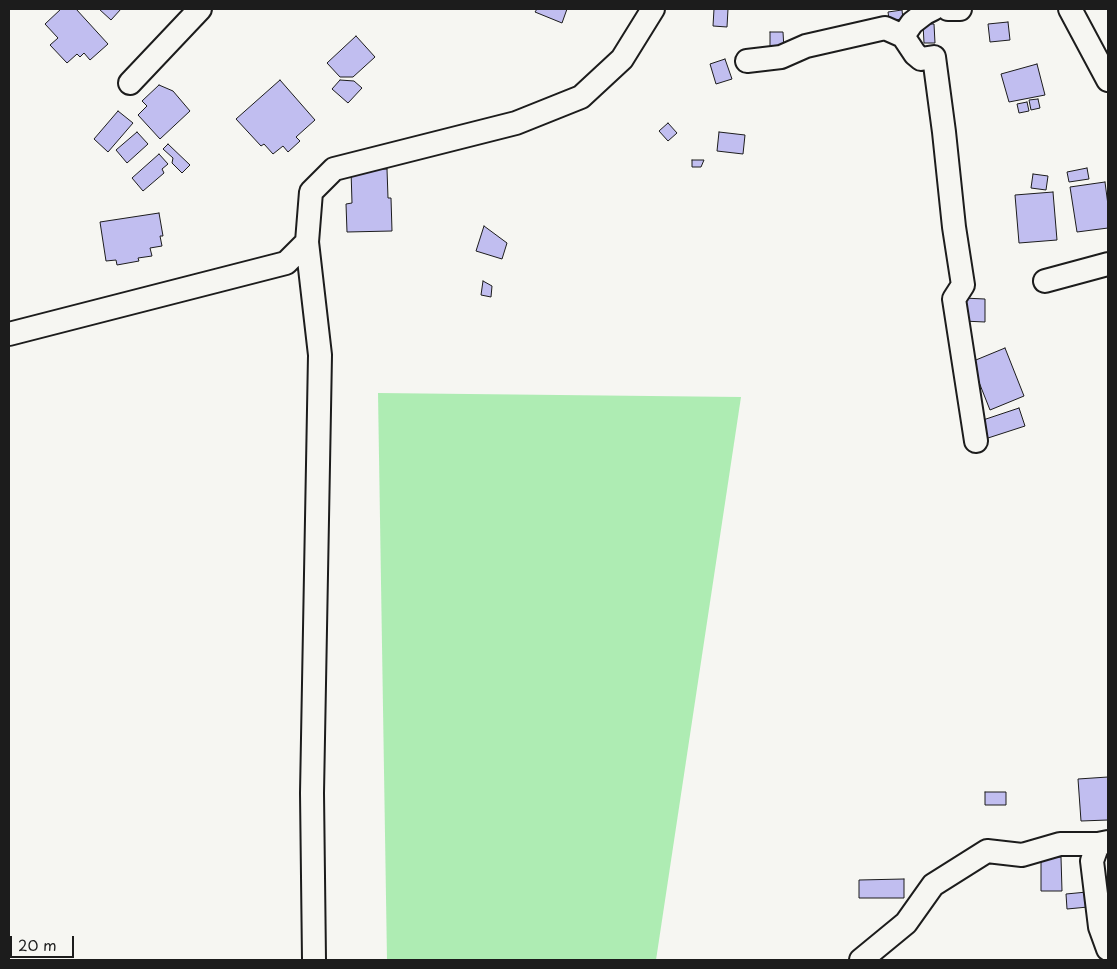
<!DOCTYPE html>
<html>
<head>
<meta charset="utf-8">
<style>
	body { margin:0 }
	#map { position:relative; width:1117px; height:969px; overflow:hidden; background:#f6f6f2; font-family:"Playpen Sans",sans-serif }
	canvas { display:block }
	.frame { position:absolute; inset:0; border:10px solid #1c1c1c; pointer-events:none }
	.scale { position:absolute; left:10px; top:936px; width:64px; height:22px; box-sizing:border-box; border:2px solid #1c1c1c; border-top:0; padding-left:6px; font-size:15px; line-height:18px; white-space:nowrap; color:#1c1c1c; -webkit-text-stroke:4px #f6f6f2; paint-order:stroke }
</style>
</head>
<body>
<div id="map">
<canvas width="1117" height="969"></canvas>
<div class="frame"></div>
<div class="scale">20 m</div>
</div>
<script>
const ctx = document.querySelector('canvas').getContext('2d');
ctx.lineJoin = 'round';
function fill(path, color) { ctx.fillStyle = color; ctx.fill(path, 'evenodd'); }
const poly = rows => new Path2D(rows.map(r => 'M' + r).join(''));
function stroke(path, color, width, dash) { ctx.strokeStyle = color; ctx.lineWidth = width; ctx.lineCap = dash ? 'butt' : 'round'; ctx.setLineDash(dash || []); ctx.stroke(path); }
fill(poly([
	[378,393,741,397,656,960,387,960]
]), '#aeecb3');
const building = poly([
	[61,9,76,9,108,44,90,60,84,53,80,57,77,54,67,63,50,45,58,38,45,24,61,9],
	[99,9,121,9,111,20,99,9],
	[537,9,567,9,562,23,535,12,537,9],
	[714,9,728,9,727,27,713,26,714,9],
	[902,10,903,19,894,20,895,25,890,26,888,12,902,10],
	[1008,22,1010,40,990,42,988,24,1008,22],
	[923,24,934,24,935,43,924,43,923,24],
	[770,32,783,32,784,49,770,49,770,32],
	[356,36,375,57,353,77,340,77,327,63,356,36],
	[725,59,732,79,716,84,710,64,725,59],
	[1037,64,1045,95,1009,102,1001,74,1037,64],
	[280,80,315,120,296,137,300,141,288,152,283,146,273,154,264,144,261,146,236,119,280,80],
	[340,80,354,81,362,88,348,103,332,89,340,80],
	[159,85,173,91,190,111,160,139,138,115,147,106,142,101,159,85],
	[1038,99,1040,108,1031,110,1029,100,1038,99],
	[1027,102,1029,111,1019,113,1017,104,1027,102],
	[118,111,133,123,108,152,94,139,118,111],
	[668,123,677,133,668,141,659,131,668,123],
	[137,132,148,144,127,163,116,150,137,132],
	[719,132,745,135,743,154,717,151,719,132],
	[168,144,190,165,182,173,172,163,173,158,163,149,168,144],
	[159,154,168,164,162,169,164,173,143,191,132,178,159,154],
	[692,160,704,160,701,167,692,167,692,160],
	[1087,168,1089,179,1069,182,1067,172,1087,168],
	[387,169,388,198,391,198,392,231,347,232,346,204,352,203,351,170,387,169],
	[1033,174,1048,176,1046,190,1031,188,1033,174],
	[1105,182,1108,205,1108,228,1077,232,1070,187,1105,182],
	[1053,192,1057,240,1019,243,1015,195,1053,192],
	[159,213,163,236,160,236,162,246,150,248,152,256,138,258,139,261,117,265,116,260,106,261,100,222,159,213],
	[484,226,507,243,502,259,476,251,484,226],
	[483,281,492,286,491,297,481,295,483,281],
	[963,298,985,299,985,322,963,321,963,298],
	[1005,348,1024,396,990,410,971,362,1005,348],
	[1019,408,1025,426,985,439,980,421,1019,408],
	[1108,777,1108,820,1081,821,1078,779,1108,777],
	[985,792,1006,792,1006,805,985,805,985,792],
	[1041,857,1061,857,1062,891,1041,891,1041,857],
	[904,879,904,898,859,898,859,880,904,879],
	[1087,892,1088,907,1067,909,1066,894,1087,892]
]);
fill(building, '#c1bef0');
stroke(building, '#1c1c1c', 1);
const minor = poly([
	[933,9,925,13,912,23,903,36,915,54,921,59,934,57,944,132,954,227,963,285,954,299,976,441],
	[948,9,960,9],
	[1070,9,1108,80],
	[747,61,781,57,806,46,885,28,903,36],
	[130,83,200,9],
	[1045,281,1108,264],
	[9,334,286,263,307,242],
	[1108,842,1098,844,1092,861,1100,927,1108,949],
	[314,960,312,793,320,355,307,242,311,192,334,169,516,123,581,97,622,59,653,9],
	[861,960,906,923,933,885,987,851,1022,855,1060,844,1098,844]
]);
stroke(minor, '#1c1c1c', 26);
stroke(minor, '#f6f6f2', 22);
</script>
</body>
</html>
